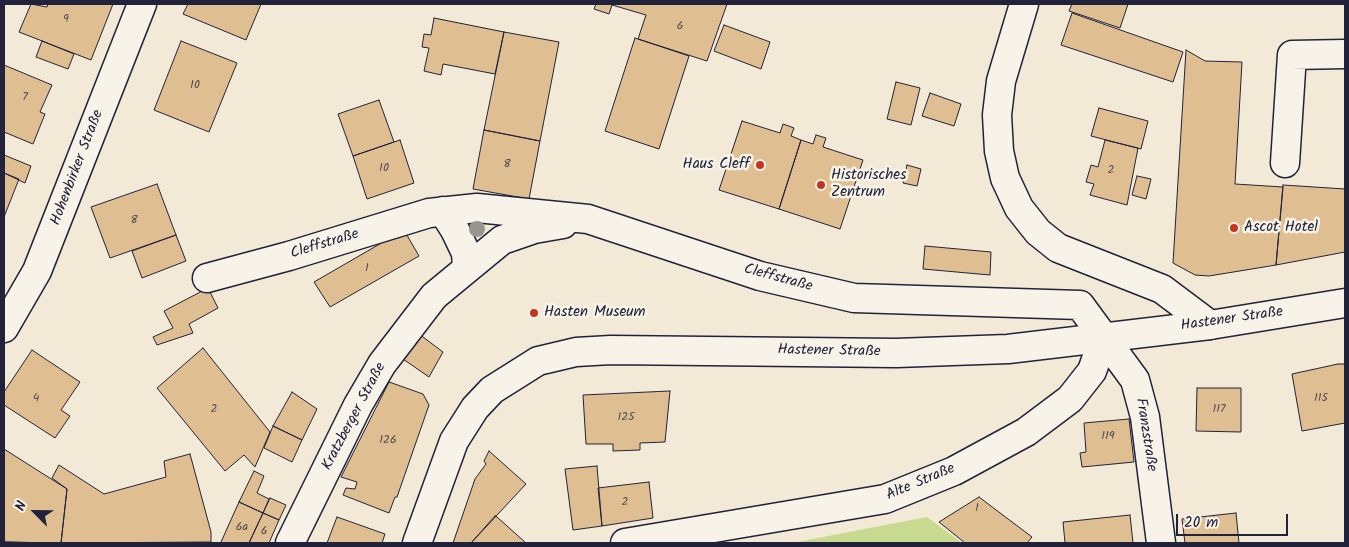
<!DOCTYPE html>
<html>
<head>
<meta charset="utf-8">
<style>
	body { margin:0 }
	#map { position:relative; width:1349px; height:547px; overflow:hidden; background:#f2e9d7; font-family:Kalam,sans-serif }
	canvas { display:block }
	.frame { position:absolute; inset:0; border:5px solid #22223b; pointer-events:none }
	.north { position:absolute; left:10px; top:487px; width:50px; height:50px; -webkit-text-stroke:4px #f7f3e8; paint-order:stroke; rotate:293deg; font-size:14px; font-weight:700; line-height:20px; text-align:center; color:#22223b }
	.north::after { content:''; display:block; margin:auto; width:18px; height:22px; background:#22223b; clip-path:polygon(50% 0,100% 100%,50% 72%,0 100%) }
	.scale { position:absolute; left:1176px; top:514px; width:112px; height:22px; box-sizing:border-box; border:2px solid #22223b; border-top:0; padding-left:6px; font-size:15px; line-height:18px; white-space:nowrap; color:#22223b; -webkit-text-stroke:4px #f7f3e8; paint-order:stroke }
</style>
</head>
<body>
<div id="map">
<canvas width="1349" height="547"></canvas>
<div class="frame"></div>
<div class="north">N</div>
<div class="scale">20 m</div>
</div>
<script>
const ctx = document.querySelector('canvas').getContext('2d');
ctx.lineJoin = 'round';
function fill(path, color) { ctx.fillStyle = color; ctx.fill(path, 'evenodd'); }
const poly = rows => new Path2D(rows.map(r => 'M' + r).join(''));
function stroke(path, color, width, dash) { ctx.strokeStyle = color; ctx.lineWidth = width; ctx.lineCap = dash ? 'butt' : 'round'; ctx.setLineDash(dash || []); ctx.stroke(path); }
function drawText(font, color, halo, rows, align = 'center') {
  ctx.font = font + ' Kalam,sans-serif'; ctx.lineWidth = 5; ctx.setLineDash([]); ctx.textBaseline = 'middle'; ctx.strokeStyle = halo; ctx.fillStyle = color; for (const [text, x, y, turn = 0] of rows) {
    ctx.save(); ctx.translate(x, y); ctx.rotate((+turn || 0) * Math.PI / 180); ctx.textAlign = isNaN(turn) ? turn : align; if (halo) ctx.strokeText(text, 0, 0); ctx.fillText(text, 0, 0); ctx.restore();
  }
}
fill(poly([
	[927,517,962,543,792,543]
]), '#c8da8f');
const building = poly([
	[31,4,47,7,48,4,113,4,91,60,19,32,31,4],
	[188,4,261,4,246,40,183,14,188,4],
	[596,4,727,4,707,61,638,39,646,15,612,5,609,14,594,9,596,4],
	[1072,4,1128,4,1120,28,1069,11,1072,4],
	[1072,13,1183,52,1173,82,1061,45,1072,13],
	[434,18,504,32,495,74,443,64,441,75,424,71,429,48,422,47,424,34,431,35,434,18],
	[724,25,770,42,761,69,714,51,724,25],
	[504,32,559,42,540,141,484,130,504,32],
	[635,38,689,56,659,149,605,131,635,38],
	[42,41,74,54,68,69,36,57,42,41],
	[181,41,237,63,209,132,154,110,181,41],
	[1186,50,1205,61,1242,62,1235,184,1283,187,1276,265,1209,276,1195,275,1173,263,1186,50],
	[4,65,52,85,40,112,45,114,33,144,4,132,4,65],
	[896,82,920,88,911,125,887,119,896,82],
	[930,93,961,104,954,126,922,116,930,93],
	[379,100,394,142,353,156,338,114,379,100],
	[1099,108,1148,121,1141,149,1091,136,1099,108],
	[742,121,780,133,783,124,794,128,791,136,801,140,779,209,719,190,742,121],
	[484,130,540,141,529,199,473,189,484,130],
	[816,135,826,138,823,147,863,160,840,229,779,209,801,140,813,144,816,135],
	[400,140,414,183,367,199,353,156,400,140],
	[1105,140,1138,148,1127,205,1090,195,1094,184,1086,182,1091,165,1098,167,1105,140],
	[4,155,31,166,25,183,4,173,4,155],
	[907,165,921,169,917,186,903,183,907,165],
	[4,173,19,179,4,217,4,173],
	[1137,176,1151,179,1146,199,1132,195,1137,176],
	[157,184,176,235,110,258,91,207,157,184],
	[1283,185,1345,189,1345,252,1276,265,1283,185],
	[404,230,419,256,330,307,314,282,404,230],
	[176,235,186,261,142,278,132,251,176,235],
	[925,246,991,252,990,275,923,269,925,246],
	[208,288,218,308,189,324,193,333,157,345,153,337,173,328,164,311,208,288],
	[419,334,443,352,429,377,403,359,419,334],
	[203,348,270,432,255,467,244,455,225,471,157,388,203,348],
	[32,350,80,382,61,410,70,416,55,438,4,405,4,392,32,350],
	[1338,364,1345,364,1345,423,1302,431,1292,374,1338,364],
	[389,382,423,394,429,405,397,497,395,497,389,513,343,495,346,488,355,489,357,482,341,477,389,382],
	[1197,388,1241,388,1241,432,1196,431,1197,388],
	[670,391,665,442,640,443,640,450,613,451,613,444,586,444,583,395,670,391],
	[292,392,317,409,302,440,273,426,292,392],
	[1129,419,1134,462,1082,467,1080,453,1086,452,1084,423,1129,419],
	[273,426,302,440,292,462,264,448,273,426],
	[4,449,67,489,61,543,4,542,4,449],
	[489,451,526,484,471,543,453,543,475,479,486,464,484,461,489,451],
	[190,454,211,532,211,542,61,543,67,489,52,478,59,465,104,494,166,477,164,461,190,454],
	[597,466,602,526,573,530,565,469,597,466],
	[254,471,264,476,257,493,269,499,263,513,239,502,254,471],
	[649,482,653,518,602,526,598,488,649,482],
	[979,497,1032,537,1027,543,965,543,939,522,979,497],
	[270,498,286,505,279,520,263,513,270,498],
	[239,502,263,513,249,543,223,543,221,542,239,502],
	[263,513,279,520,269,543,249,543,263,513],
	[1236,513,1239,543,1185,543,1182,519,1236,513],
	[1130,515,1133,543,1065,543,1063,522,1130,515],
	[495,516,497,517,526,543,471,543,495,516],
	[337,517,385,534,382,543,327,543,337,517],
	[4,542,49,543,4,543,4,542]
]);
fill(building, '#dfbf92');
stroke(building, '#22223b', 1);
const minor = poly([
	[1024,4,1001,81,997,115,999,151,1005,178,1019,208,1038,232,1058,248,1162,289,1210,325],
	[1285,163,1292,55,1345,54],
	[443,211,455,230,466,253,467,268],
	[207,278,289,256,429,213,477,208,588,219,760,276,854,298,1080,305,1135,380,1145,417,1161,543],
	[4,328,37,271,142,4],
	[290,543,358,405,382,364,434,296,502,240,534,229,563,224],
	[625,543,885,499,954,471,1026,432,1070,399,1092,371,1104,337]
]);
const major = poly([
	[417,543,454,441,475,408,492,390,538,361,576,352,611,350,896,353,1008,349,1210,325,1345,303]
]);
stroke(minor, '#22223b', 31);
stroke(major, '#22223b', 31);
stroke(minor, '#f7f3e8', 28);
stroke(major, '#f7f3e8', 28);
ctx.fillStyle = '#97958d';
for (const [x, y] of [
	[477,229]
]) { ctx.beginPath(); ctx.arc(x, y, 8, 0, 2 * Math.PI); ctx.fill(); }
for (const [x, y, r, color] of [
	[760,165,5,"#c8321e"],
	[821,185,5,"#c8321e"],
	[1234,228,5,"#c8321e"],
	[534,313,5,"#c8321e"]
]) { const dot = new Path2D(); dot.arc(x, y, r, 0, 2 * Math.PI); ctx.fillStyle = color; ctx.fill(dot); stroke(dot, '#f7f3e8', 2); }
drawText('12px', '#514951', null, [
	["9",66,20],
	["6",680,27],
	["10",195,86],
	["7",25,98],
	["8",507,165],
	["10",384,169],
	["2",1111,171],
	["8",134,221],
	["1",367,269],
	["4",36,399],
	["115",1321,399],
	["2",214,410],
	["117",1219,410],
	["125",626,418],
	["119",1108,437],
	["126",388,441],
	["2",625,503],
	["1",977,509],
	["6a",242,528],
	["6",264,532]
]);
drawText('15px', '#22223b', '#f7f3e8', [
	["Haus Cleff",750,165,"right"],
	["Historisches",831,176],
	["Zentrum",831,193],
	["Ascot Hotel",1244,228],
	["Hasten Museum",544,313]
], 'left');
drawText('15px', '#22223b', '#f7f3e8', [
	["Hohenbirker Straße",78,168,-69],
	["Cleffstraße",325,245,-17],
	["Cleffstraße",778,279,15],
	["Hastener Straße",1232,320,-8],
	["Hastener Straße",829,352,1],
	["Kratzberger Straße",355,417,-62],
	["Franzstraße",1145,435,81],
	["Alte Straße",921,483,-23]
]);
</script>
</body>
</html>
